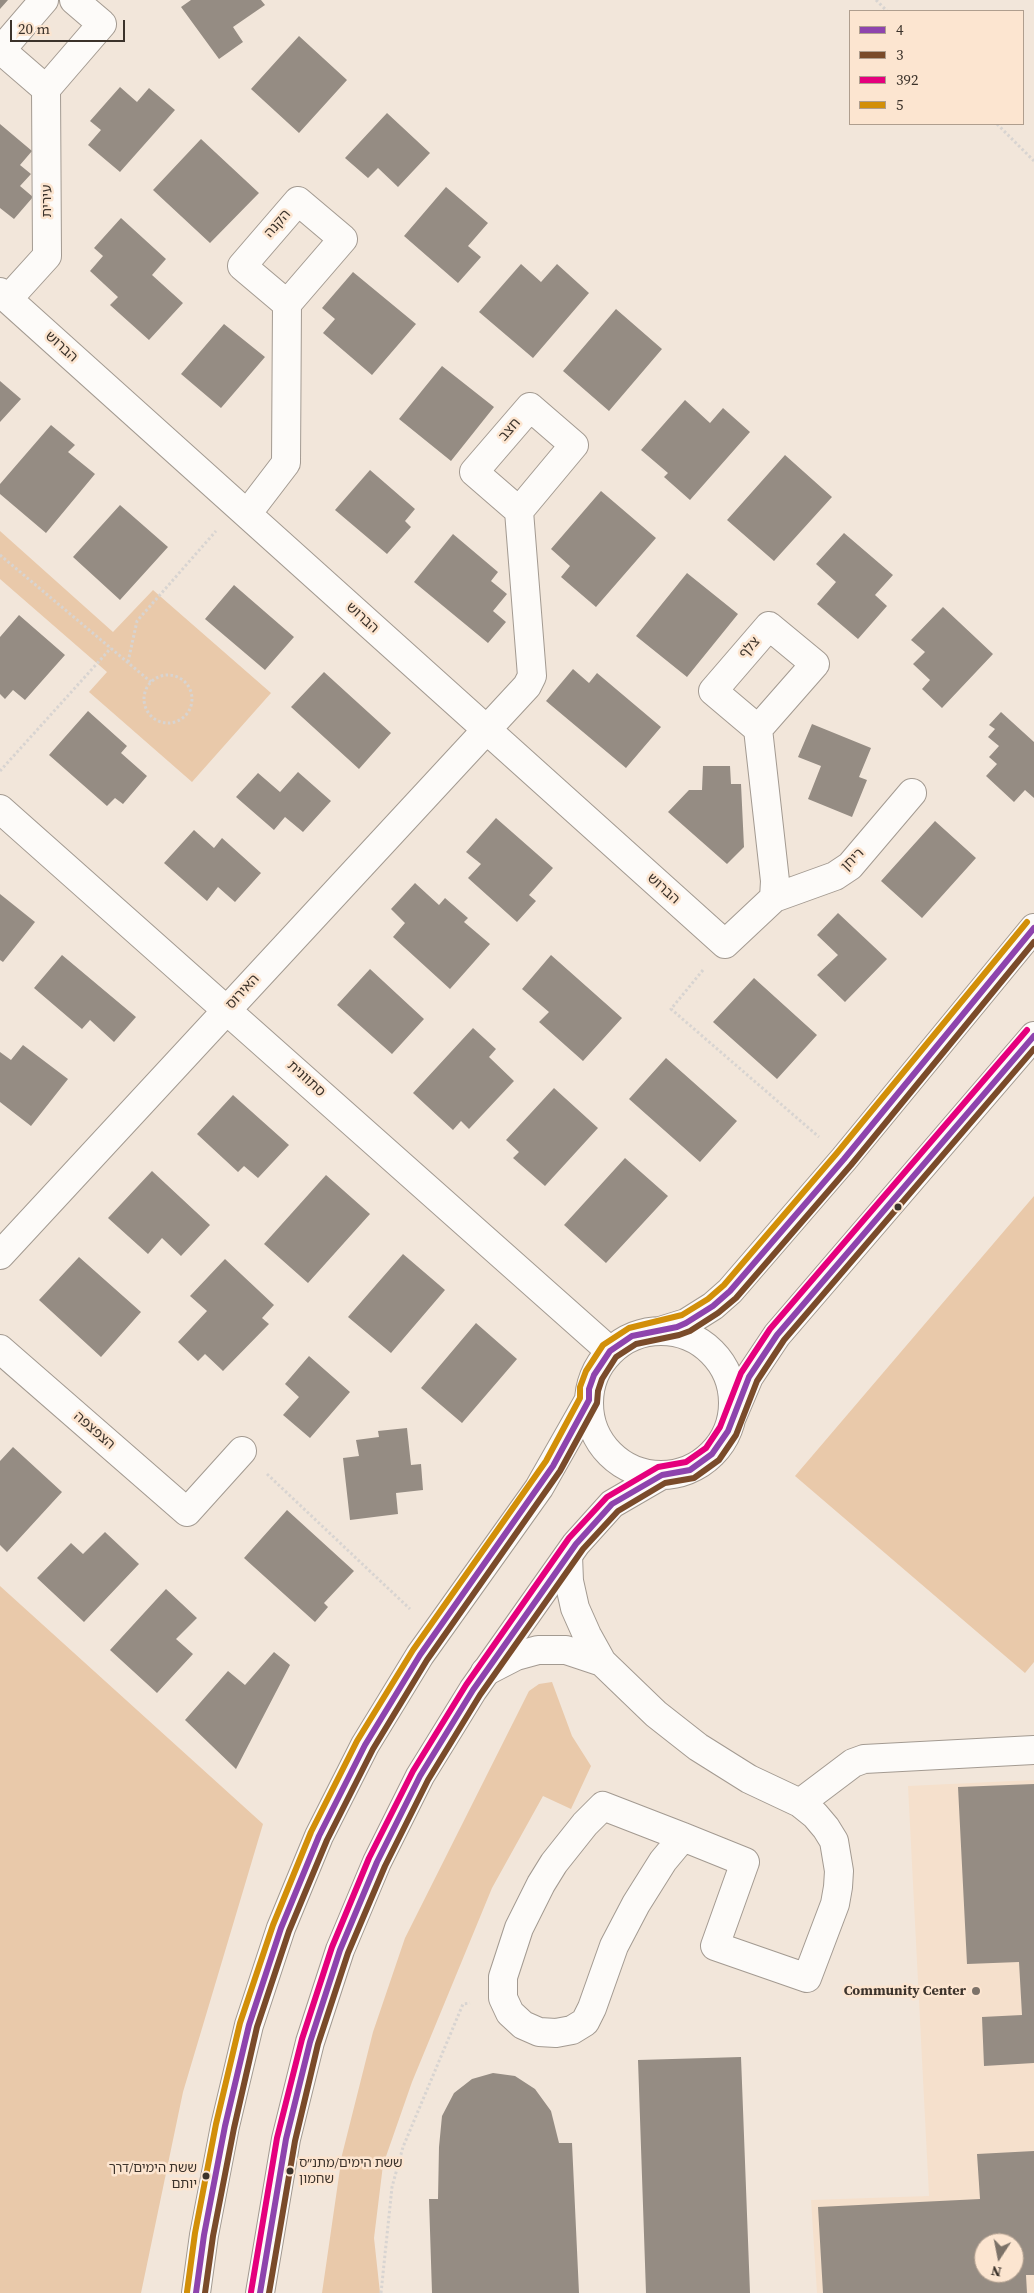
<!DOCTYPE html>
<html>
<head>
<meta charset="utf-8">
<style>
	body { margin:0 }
	#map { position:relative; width:1034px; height:2293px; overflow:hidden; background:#f2e6da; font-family:"Source Serif 4",serif }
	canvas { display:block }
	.legend { position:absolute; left:849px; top:10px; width:175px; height:115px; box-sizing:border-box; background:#fce5d0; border:1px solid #af9e8e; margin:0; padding:6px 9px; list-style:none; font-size:15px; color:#3c332b }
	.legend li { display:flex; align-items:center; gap:10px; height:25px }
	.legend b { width:25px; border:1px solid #af9e8e }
	.north { position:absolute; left:974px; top:2233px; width:50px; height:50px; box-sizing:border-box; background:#fce5d0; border:1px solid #af9e8e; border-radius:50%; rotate:191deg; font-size:14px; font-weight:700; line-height:20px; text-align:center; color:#3c332b }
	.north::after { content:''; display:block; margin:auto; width:18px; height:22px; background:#7c7268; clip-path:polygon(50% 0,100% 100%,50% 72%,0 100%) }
	.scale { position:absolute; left:10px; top:20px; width:115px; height:22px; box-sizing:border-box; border:2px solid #3c332b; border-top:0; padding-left:6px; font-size:15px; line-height:18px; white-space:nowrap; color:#3c332b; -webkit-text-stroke:4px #fce5d0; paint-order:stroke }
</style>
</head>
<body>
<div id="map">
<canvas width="1034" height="2293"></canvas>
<ul class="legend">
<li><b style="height:6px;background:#8e44ad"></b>4</li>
<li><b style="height:6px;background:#7a4b2a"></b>3</li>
<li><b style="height:6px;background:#e5007d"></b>392</li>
<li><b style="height:6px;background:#d28f09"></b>5</li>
</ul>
<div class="north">N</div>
<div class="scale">20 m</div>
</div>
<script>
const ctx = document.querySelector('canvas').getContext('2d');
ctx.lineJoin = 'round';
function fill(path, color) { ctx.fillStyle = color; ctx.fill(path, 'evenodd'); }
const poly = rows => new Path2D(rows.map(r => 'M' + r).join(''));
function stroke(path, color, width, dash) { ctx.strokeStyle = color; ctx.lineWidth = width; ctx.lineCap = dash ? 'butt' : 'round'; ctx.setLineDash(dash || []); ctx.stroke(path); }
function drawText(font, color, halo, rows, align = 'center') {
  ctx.font = font + ' "Source Serif 4","Noto Sans Hebrew",serif'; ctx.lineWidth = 5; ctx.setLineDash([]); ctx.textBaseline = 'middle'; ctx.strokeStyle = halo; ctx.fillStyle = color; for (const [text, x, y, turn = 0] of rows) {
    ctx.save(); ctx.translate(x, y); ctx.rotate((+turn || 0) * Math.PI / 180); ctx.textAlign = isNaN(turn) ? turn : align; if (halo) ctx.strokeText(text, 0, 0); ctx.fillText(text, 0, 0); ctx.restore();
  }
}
fill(poly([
	[1034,1780,1034,2293,817,2293,811,2200,929,2196,908,1786],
	[984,2243,1014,2243,1014,2273,984,2273]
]), '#f5e0cc');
fill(poly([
	[0,531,113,632,153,590,271,693,192,782,89,692,107,672,0,579],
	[1034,1196,1034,1662,1025,1673,795,1476],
	[0,1586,263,1824,183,2092,141,2293,0,2293],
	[552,1682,572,1736,591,1766,571,1809,543,1796,492,1888,412,2082,383,2165,374,2238,380,2293,322,2293,342,2155,373,2032,405,1938,529,1691,539,1684]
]), '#e9c9aa');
fill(poly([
	[0,0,8,0,0,9],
	[191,0,261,0,265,5,233,27,243,42,219,59,181,7],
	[299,36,347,80,299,133,251,89],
	[120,87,137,102,149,88,175,110,120,172,88,145,101,130,90,121],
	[387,113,430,153,398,187,378,168,368,178,345,158],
	[0,124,32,151,20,165,31,174,20,186,33,197,14,219,0,208],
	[201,139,259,193,210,243,153,190],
	[446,187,488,223,468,246,481,257,458,283,404,236],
	[121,218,166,259,152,275,183,303,149,340,110,305,118,297,90,271,103,256,94,248],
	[521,264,541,282,557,264,589,293,533,358,479,312],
	[353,272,416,324,372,375,323,333,335,319,322,308],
	[616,309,662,349,609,411,563,371],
	[224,324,265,357,221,408,181,374],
	[442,366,494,407,451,461,399,419],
	[0,381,21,399,0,422],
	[685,400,710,423,723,408,750,432,690,500,664,477,668,473,641,450],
	[51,425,75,445,68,452,95,474,46,533,0,494,0,484],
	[785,455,832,497,774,561,727,520],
	[370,470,415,509,405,521,411,527,387,554,335,510],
	[601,491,656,538,596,607,561,577,570,566,551,549],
	[120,505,168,547,120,600,73,557],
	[844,533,893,575,875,595,887,606,858,639,817,604,836,582,816,564],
	[453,534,498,572,491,581,507,594,493,611,506,622,488,643,414,582],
	[687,573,738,614,687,677,636,636],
	[234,585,294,637,265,670,205,619],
	[943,607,993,654,942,708,922,689,930,680,913,664,925,652,911,640],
	[19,615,65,655,25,700,13,690,5,699,0,694,0,637],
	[573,669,589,683,597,673,661,727,626,768,546,701],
	[324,672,391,733,359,769,291,707],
	[88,711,127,746,121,753,147,776,123,804,115,798,107,806,49,755],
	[1001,712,1034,742,1034,798,1025,790,1014,802,986,776,997,764,989,757,999,746,988,737,995,729,989,725],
	[812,724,871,748,859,777,867,780,852,817,808,799,821,766,798,757],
	[703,766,730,766,731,784,741,784,744,847,727,864,668,812,689,790,702,790],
	[298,772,331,801,303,832,285,817,274,830,236,797,258,773,280,792],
	[496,818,553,868,529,895,536,901,517,922,468,878,481,864,466,852],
	[935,821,976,858,922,918,881,881],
	[194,830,214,848,222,838,261,873,235,902,218,887,207,901,164,863],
	[415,883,439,905,445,898,468,918,464,922,490,944,450,989,393,937,405,923,391,909],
	[0,894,35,922,3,962,0,960],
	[838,913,887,959,845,1002,817,975,838,955,817,935],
	[62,955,136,1017,114,1042,90,1020,82,1029,34,988],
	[551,955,622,1018,583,1061,539,1022,549,1012,522,989],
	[370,969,424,1019,392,1054,337,1005],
	[754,978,817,1035,777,1079,713,1022],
	[473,1028,496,1049,489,1057,514,1081,469,1129,461,1121,453,1130,413,1093],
	[23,1045,68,1079,31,1126,0,1102,0,1052,11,1060],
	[666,1058,737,1121,700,1162,629,1099],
	[554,1088,598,1128,545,1186,513,1158,519,1152,506,1140],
	[233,1095,289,1145,258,1178,244,1166,238,1172,197,1134],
	[625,1158,668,1196,606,1263,564,1225],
	[152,1171,210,1225,181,1256,162,1238,148,1254,108,1218],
	[326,1175,370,1214,308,1283,264,1244],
	[403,1254,445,1290,391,1353,348,1317],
	[79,1257,141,1312,101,1357,39,1300],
	[225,1259,274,1305,262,1318,269,1324,223,1371,205,1354,198,1361,178,1342,207,1311,190,1296],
	[476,1323,517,1359,462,1423,421,1388],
	[309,1356,350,1392,310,1438,283,1415,299,1397,285,1384],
	[407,1428,411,1465,421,1464,423,1490,396,1493,398,1514,350,1520,343,1458,359,1456,356,1440,379,1437,378,1431],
	[13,1447,62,1492,7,1552,0,1545,0,1461],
	[287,1510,354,1571,324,1603,328,1607,315,1622,244,1558],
	[105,1532,139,1564,84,1622,37,1578,71,1543,83,1554],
	[166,1589,197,1618,176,1639,193,1654,157,1693,110,1650],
	[274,1652,290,1665,236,1769,185,1720,228,1671,245,1685],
	[1034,1784,1034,2063,984,2066,982,2017,1022,2015,1019,1962,967,1964,958,1787],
	[741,2057,750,2293,646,2293,638,2060],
	[493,2073,515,2076,535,2089,551,2111,559,2143,572,2143,579,2293,432,2293,429,2199,438,2199,439,2147,442,2116,454,2093,472,2079],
	[1034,2151,1034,2275,1026,2275,1027,2293,823,2293,818,2207,980,2199,977,2154],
	[984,2243,1014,2243,1014,2273,984,2273]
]), '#958c83');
const minor = poly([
	[44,0,1,50,46,89],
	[0,292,725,944,774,898,775,881,758,729,713,691,769,626,815,664,758,729],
	[8,299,47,256,46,89,102,24,74,0],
	[247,514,286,463,287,304,343,239,298,201,242,266,287,304],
	[0,809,610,1351],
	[774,898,835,876,850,866,912,793],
	[0,1255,527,686,532,676,519,511,574,445,530,407,474,472,519,511],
	[0,1349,187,1512,242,1451],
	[568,1556,569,1581,575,1608,587,1635,602,1662,656,1714,698,1747,749,1779,800,1803,815,1815,826,1828,834,1841,839,1871,838,1887,835,1904,807,1978,715,1946,745,1862,683,1837,603,1806,585,1824,554,1863,541,1884,519,1928,503,1977,503,1998,510,2013,523,2025,539,2032,556,2033,572,2030,585,2022,592,2008,614,1946,636,1904,663,1861,683,1837],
	[485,1672,516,1656,538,1650,566,1650,602,1662],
	[800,1803,853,1763,864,1759,1034,1750]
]);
const major = poly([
	'589 1403a72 72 0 1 1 144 0a72 72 0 1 1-144 0Z',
	[660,1331,686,1323,713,1306,730,1291,844,1159,1034,928],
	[732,1417,749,1377,777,1335,1034,1036],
	[196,2293,204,2235,225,2126,249,2025,281,1928,319,1836,365,1745,420,1655,539,1488,589,1400],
	[260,2293,286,2139,310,2042,340,1950,377,1862,420,1776,473,1690,576,1544,612,1504,662,1475]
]);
stroke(minor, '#a39a91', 30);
stroke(major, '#a39a91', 30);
stroke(poly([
	[876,0,887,11],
	[997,124,1034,161],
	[0,555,151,682],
	[128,662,137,621,216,531],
	'144 699a24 24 0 1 1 48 0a24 24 0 1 1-48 0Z',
	[0,771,111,648],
	[703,970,671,1009,819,1137],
	[267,1474,410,1609],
	[381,2293,392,2187,403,2147,463,2004,470,2003]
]), '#d8d4d1', 3, [2.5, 2.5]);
stroke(minor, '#fdfbf9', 28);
stroke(major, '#fdfbf9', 28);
stroke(poly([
	[196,2293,204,2235,225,2126,249,2025,281,1928,319,1836,365,1745,420,1655,553,1466,589,1400,589,1389,594,1375,610,1351,632,1336,677,1327,686,1323,713,1306,730,1291,844,1159,1034,928],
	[260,2293,286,2139,310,2042,340,1950,377,1862,420,1776,473,1690,576,1544,612,1504,662,1475,690,1470,712,1454,728,1431,749,1377,777,1335,1034,1036]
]), '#8e44ad', 6);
stroke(poly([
	[205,2293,213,2236,234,2128,257,2027,289,1931,327,1840,373,1749,427,1660,560,1471,597,1403,598,1391,602,1379,616,1357,636,1344,679,1335,690,1331,718,1313,736,1298,851,1165,1034,942],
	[269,2293,295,2141,318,2044,348,1953,385,1866,428,1780,480,1695,583,1549,618,1511,665,1483,694,1478,719,1460,736,1435,757,1381,784,1340,1034,1049]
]), '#7a4b2a', 6);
stroke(poly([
	[251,2292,277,2138,302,2039,332,1947,369,1858,413,1771,466,1685,569,1538,607,1497,658,1467,686,1462,706,1448,720,1427,741,1373,770,1329,1027,1030]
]), '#e5007d', 6);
stroke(poly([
	[187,2292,195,2233,216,2124,240,2023,273,1925,311,1832,357,1741,413,1650,546,1461,580,1398,580,1387,586,1371,603,1345,629,1328,682,1315,708,1299,724,1285,837,1153,1027,922]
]), '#d28f09', 6);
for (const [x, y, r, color] of [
	[898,1207,4.5,"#3c332b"],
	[976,1991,5,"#7c7268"],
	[290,2171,4.5,"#3c332b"],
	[206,2176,4.5,"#3c332b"]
]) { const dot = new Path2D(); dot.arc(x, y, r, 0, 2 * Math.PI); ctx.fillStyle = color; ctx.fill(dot); stroke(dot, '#fce5d0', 2); }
drawText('13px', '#3c332b', '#fce5d0', [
	["ששת הימים/מתנ״ס",299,2164],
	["שחמון",299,2180],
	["ששת הימים/דרך",197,2169,"right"],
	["יותם",197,2185,"right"]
], 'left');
drawText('14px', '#3c332b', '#fce5d0', [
	["עירית",47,201,-90],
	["הקנה",278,224,-49],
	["הברוש",61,347,42],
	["חצב",510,430,-49],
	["הברוש",362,618,42],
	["צלף",750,648,-49],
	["ריחן",853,860,-45],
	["הברוש",663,889,42],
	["האירוס",243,992,-47],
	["סתוונית",306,1079,42],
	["הצפצפה",94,1431,41]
]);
drawText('bold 14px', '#3c332b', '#fce5d0', [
	["Community Center",966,1991]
], 'right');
</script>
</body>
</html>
